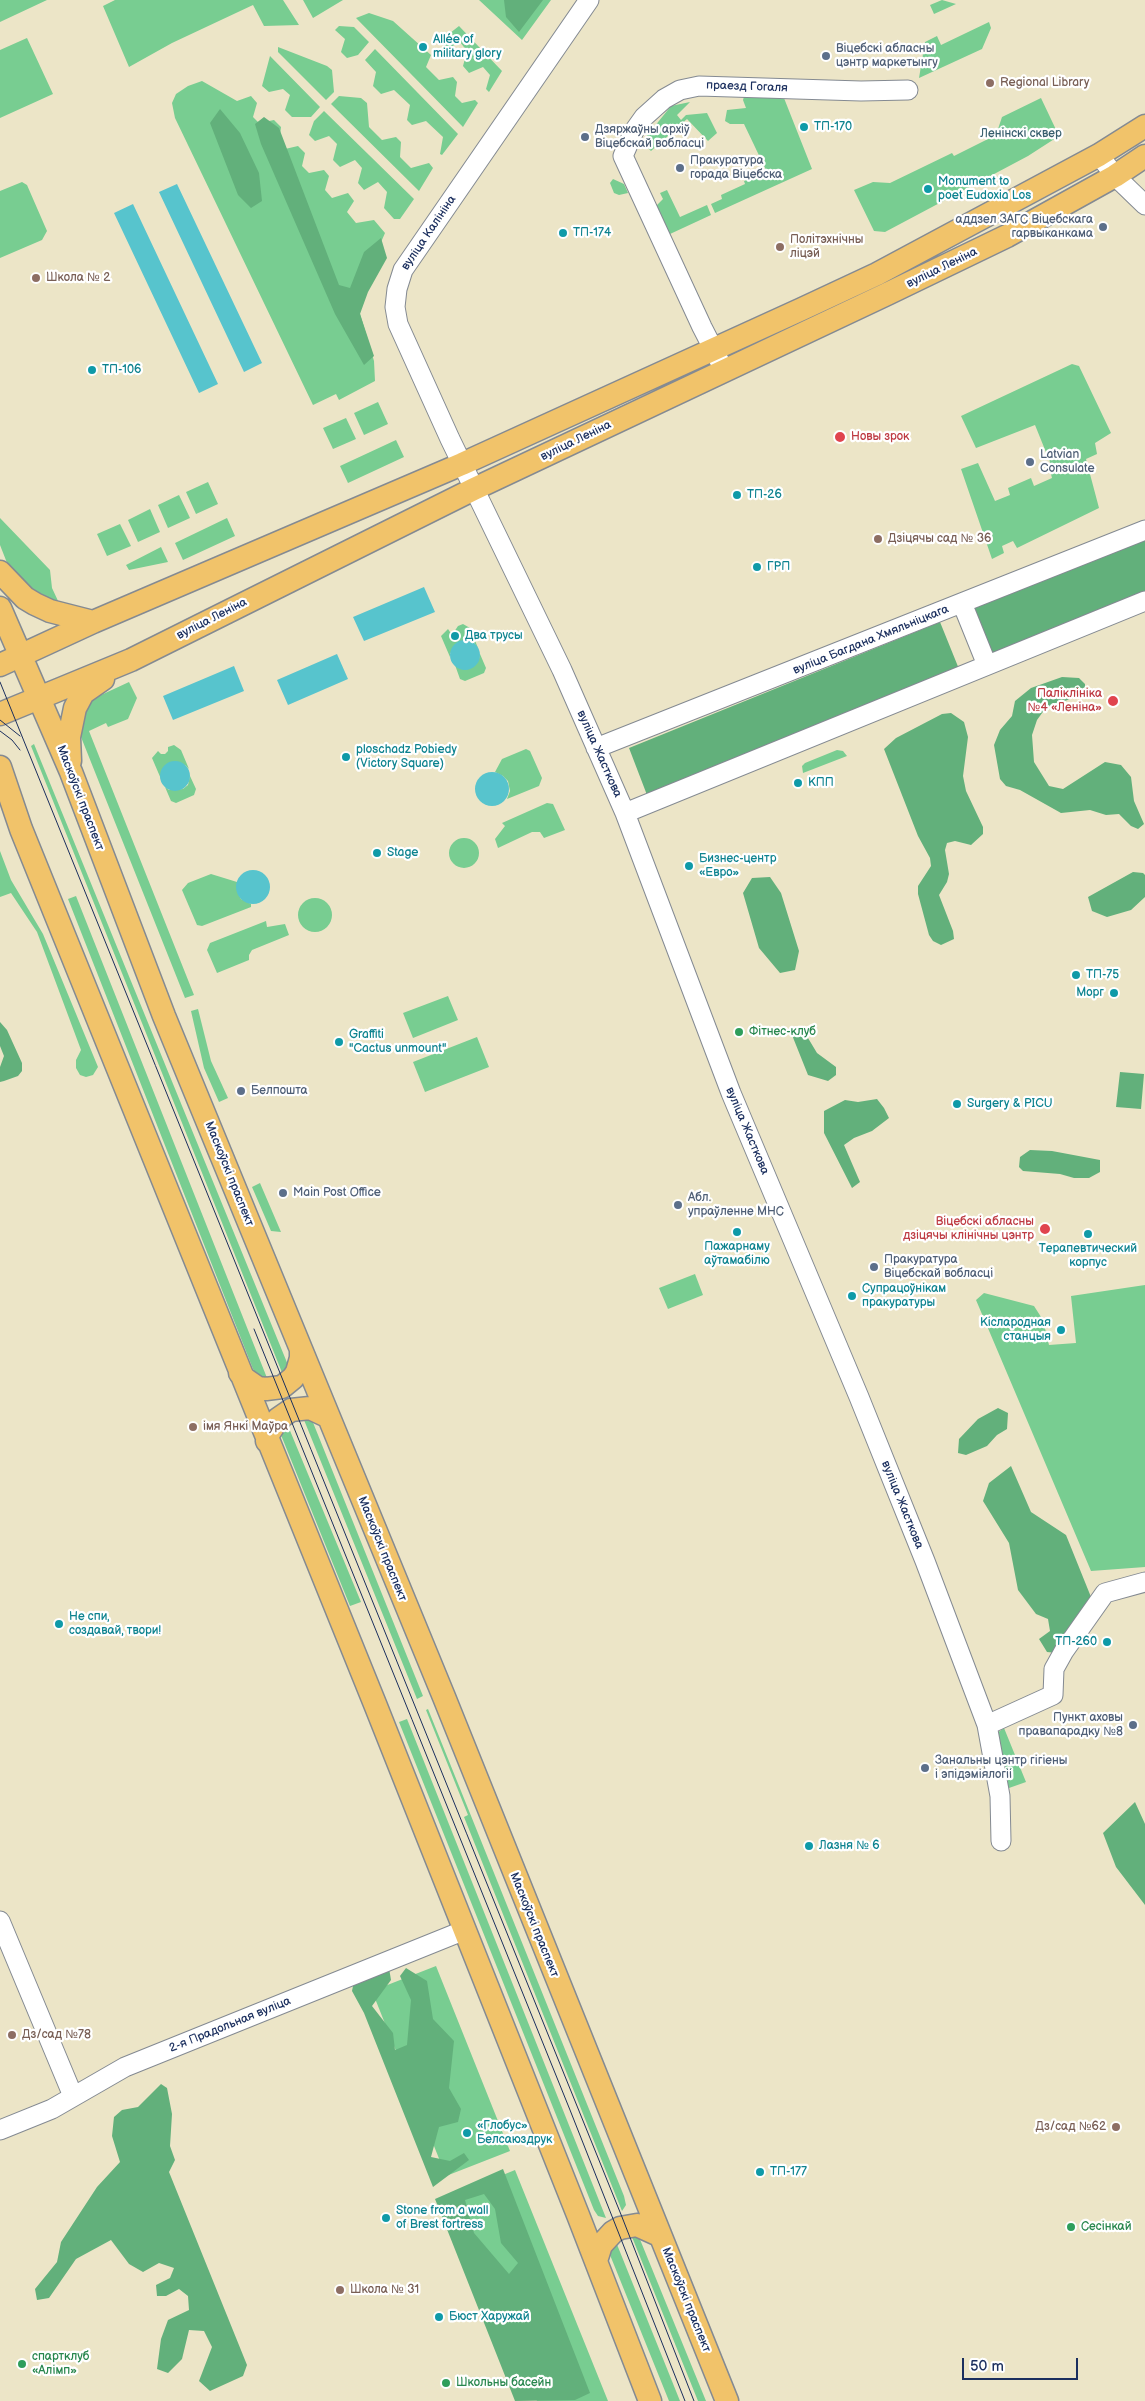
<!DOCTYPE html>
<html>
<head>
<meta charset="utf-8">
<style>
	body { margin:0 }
	#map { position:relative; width:1145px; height:2401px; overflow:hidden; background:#ece5c7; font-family:"Balsamiq Sans",sans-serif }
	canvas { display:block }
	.scale { position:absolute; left:962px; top:2358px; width:116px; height:22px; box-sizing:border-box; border:2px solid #1b2f5e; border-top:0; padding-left:6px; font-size:15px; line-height:18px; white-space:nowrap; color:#1b2f5e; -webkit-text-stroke:4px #fff; paint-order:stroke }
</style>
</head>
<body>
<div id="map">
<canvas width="1145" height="2401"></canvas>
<div class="scale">50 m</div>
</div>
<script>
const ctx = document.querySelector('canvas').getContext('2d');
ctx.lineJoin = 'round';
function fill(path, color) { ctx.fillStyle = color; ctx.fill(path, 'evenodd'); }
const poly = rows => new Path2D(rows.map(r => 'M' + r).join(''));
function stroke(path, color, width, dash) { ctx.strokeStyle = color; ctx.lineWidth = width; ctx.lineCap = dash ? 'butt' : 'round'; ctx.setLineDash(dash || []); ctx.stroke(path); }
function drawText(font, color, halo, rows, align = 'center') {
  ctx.font = font + ' "Balsamiq Sans",sans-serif'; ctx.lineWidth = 4.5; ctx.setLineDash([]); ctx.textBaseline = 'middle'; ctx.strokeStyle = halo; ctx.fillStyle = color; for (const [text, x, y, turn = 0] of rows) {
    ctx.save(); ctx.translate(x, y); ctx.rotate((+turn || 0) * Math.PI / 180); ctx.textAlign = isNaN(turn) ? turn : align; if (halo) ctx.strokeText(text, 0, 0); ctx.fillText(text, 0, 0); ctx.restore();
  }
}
fill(poly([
	[0,0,47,0,0,22],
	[115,0,283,0,299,25,264,26,253,5,172,43,129,67,103,6],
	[303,0,343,0,313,18],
	[479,0,551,0,522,40],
	[942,0,956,4,934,14,930,5],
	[369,13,393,21,431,55,426,67,439,80,453,77,457,82,455,96,462,103,475,100,478,103,463,127,356,18],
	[989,22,991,28,982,49,919,78,925,42,937,36,941,45],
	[339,26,354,27,369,42,358,55,347,58,341,52,345,39,335,30],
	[459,26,502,71,489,92,486,89,490,75,483,67,469,73,463,66,467,51,460,42,447,49,440,41],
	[27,38,53,94,0,118,0,50],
	[278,47,327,66,332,70,334,92,326,100,278,52],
	[375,49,458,134,442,155,440,154,443,137,426,121,412,125,407,120,410,105,394,90,381,94,373,86,376,72,365,60],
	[270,56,320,107,311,117,292,117,285,110,290,95,283,89,269,92,262,86],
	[202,81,237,101,251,96,257,103,253,117,259,123,274,120,281,127,279,143,285,149,298,146,305,153,302,166,309,173,324,170,329,176,325,190,332,198,348,193,354,201,347,212,356,223,374,220,385,233,356,300,374,361,375,381,339,400,336,394,313,405,175,118,172,103,176,94,188,86],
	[745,93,782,93,812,169,715,213,711,204,722,199,721,195,745,184,744,181,766,170,744,124,730,124,725,121,727,110,746,108,743,100],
	[339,96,361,98,367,103,369,127,382,140,396,137,401,142,400,157,411,168,429,163,433,168,419,191,331,104],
	[1041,98,1059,136,1028,156,885,232,874,231,854,190,873,182,890,183,952,153,954,156,996,135,1002,117],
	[690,102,677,115,681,120,686,115,707,113,717,133,708,141,687,119,651,151,642,142,671,106],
	[324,111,414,199,400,219,394,219,384,208,387,192,378,182,364,190,358,183,362,168,355,160,340,167,333,160,337,144,329,136,315,141,309,135,314,121],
	[613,179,624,184,628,193,619,195,614,193,610,183],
	[22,182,27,185,47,231,42,240,0,258,0,191],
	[667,190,680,217,707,205,711,215,670,234,656,206,663,199,660,193],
	[1072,364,1079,366,1111,433,1095,443,1097,454,1086,459,1099,508,1017,548,1013,541,1002,546,1004,553,992,559,961,469,978,463,995,501,1010,495,1008,488,1031,478,1034,486,1052,478,1051,474,1054,472,1035,425,976,448,961,416],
	[378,402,388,424,364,435,354,413],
	[346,418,356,439,333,449,323,428],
	[396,440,404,457,348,483,340,466],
	[208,482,218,504,196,514,186,492],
	[179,495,190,518,168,528,158,505],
	[150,509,160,532,138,542,128,520],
	[0,518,50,570,52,588,59,603,46,604,9,568,0,545],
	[227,518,235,536,183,560,175,543],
	[120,524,131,546,107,556,97,534],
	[161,547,168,562,129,570,126,565],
	[463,624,470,628,478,648,474,643,450,653,450,657,441,636,448,629,450,632,454,632,458,626],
	[480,654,486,668,484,673,465,681,460,679,455,665,459,668,479,659],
	[129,682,137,698,128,719,108,727,106,723,89,731,194,995,185,998,81,737,81,725,84,711,92,701,101,695],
	[34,744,288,1365,283,1375,31,746],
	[174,745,181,750,189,769,185,765,168,764,162,770,161,779,152,758,158,751,161,754,165,754,168,751,168,747],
	[526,749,530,751,542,778,539,786,507,799,510,791,508,781,503,776,495,772,502,759],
	[837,750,843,751,847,756,803,773,802,766,805,763],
	[190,776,196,789,194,795,176,803,171,801,165,787,169,790,183,789,188,785],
	[547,803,553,804,565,830,544,838,540,832,532,832,498,848,495,839,505,826,502,823],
	'449 853a15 15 0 1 1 30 0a15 15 0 1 1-30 0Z',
	[0,851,11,880,43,934,98,1067,93,1075,86,1077,80,1075,76,1068,76,1060,81,1050,37,932,11,893,0,897],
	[211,874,237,882,238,893,241,899,251,904,251,907,202,926,197,925,182,890,188,883],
	[76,896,269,1383,257,1376,253,1369,68,899],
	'298 915a17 17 0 1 1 34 0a17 17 0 1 1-34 0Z',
	[266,921,267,927,285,924,289,935,252,950,249,955,249,960,217,973,207,950,210,943],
	[448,996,458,1020,413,1038,403,1013],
	[198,1009,211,1061,228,1098,219,1102,204,1068,191,1011],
	[477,1037,489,1067,425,1092,413,1062],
	[260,1183,281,1232,271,1231,265,1217,252,1187],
	[695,1274,703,1295,668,1309,659,1288],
	[1145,1285,1145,1567,1091,1571,976,1300,984,1293,1034,1306,1043,1320,1049,1345,1076,1343,1071,1296],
	[302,1415,312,1420,423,1696,417,1699],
	[286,1421,361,1602,350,1606,281,1435],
	[428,1709,624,2196,626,2205,622,2211,464,1817,468,1815,426,1710],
	[407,1719,606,2218,598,2216,594,2210,399,1722],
	[1004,1728,1026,1782,1009,1788,1003,1785,997,1733],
	[436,1966,510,2151,446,2176,372,1991],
	[515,2170,608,2401,537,2401,454,2195],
	[630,2232,639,2237,706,2401,698,2401],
	[614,2237,680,2401,669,2401,608,2250]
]), '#78cd91');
fill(poly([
	[504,0,543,0,519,32,506,17],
	[220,109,240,133,259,173,262,201,251,208,238,195,210,123],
	[264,117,279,128,339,285,350,288,364,252,381,238,387,258,368,292,360,314,374,356,364,365,335,314,261,144,255,124],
	[1145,538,1145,592,993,654,972,607],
	[940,622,959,669,647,795,629,748],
	[1062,677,1079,678,1085,684,1085,693,1045,709,1037,720,1032,735,1034,762,1049,786,1063,789,1105,762,1121,765,1131,777,1134,801,1144,824,1138,829,1131,826,1119,814,1106,815,1090,810,1061,813,1020,790,1006,786,1000,779,994,745,1000,730,1012,716,1015,701,1031,688],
	[951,713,964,722,968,737,963,776,966,791,983,827,983,834,971,845,955,841,947,843,945,850,949,874,947,882,939,895,953,931,954,939,941,945,933,941,929,935,918,894,918,886,931,866,930,858,918,836,884,749,896,738,942,714],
	[1133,872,1143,873,1145,875,1145,897,1131,910,1107,917,1092,911,1088,897],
	[770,877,781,893,799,951,795,970,780,973,759,948,743,893,752,878],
	[0,1022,7,1030,22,1063,22,1071,18,1076,4,1081,0,1082,0,1067,4,1056,0,1046],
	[802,1028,817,1053,836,1067,836,1075,828,1081,808,1075,792,1035],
	[1120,1072,1144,1074,1141,1109,1116,1107],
	[877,1099,884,1108,889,1118,872,1131,854,1138,844,1145,860,1182,852,1188,824,1133,824,1111,845,1100,858,1102],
	[1030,1150,1052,1151,1100,1160,1100,1172,1089,1178,1074,1178,1060,1174,1023,1171,1019,1167,1020,1157],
	[998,1408,1008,1413,1007,1429,997,1435,987,1446,966,1455,958,1453,959,1439,978,1419],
	[1011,1466,1031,1512,1066,1535,1091,1597,1057,1653,1047,1652,1039,1639,1050,1631,1048,1619,1036,1614,1018,1590,1009,1543,983,1501,989,1483],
	[1135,1802,1145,1824,1145,1905,1116,1867,1103,1833],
	[389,1968,391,1980,372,2006,393,2033,395,2050,407,2045,411,2000,400,1976,406,1968,427,1981,433,2019,454,2041,449,2088,461,2109,458,2122,439,2127,431,2157,450,2161,464,2153,469,2160,433,2187,364,2013,352,1991,354,1981],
	[161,2084,167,2088,172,2114,170,2146,175,2160,169,2172,247,2365,243,2376,210,2391,199,2381,212,2347,204,2331,189,2330,182,2359,168,2373,157,2369,161,2339,168,2320,189,2310,188,2296,179,2289,166,2296,157,2296,156,2285,170,2278,174,2268,159,2263,143,2272,129,2264,111,2240,76,2259,49,2298,37,2300,35,2289,57,2262,61,2242,97,2187,120,2162,112,2136,114,2117,122,2110,138,2107],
	[503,2169,590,2393,575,2400,515,2401,435,2199],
	[484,2194,495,2209,501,2243,518,2263,509,2274,474,2233,465,2200]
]), '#62b07b');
fill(poly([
	[177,184,262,363,244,372,159,192],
	[133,204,218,384,199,393,114,213],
	[424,587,435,612,364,641,353,617],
	'450 655a15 15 0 1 1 30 0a15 15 0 1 1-30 0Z',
	[337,654,348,679,288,705,277,680],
	[234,666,244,691,173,720,163,696],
	'160 776a15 15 0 1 1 30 0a15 15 0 1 1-30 0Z',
	'475 789a17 17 0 1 1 34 0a17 17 0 1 1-34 0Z',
	'236 887a17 17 0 1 1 34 0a17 17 0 1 1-34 0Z'
]), '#57c4cd');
const minor = poly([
	[589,0,403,270,397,289,395,307,398,324,450,439,562,670,625,813,731,1093,859,1397,925,1561,987,1725,1000,1796,1001,1841],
	[1099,155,1115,176,1145,205],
	[724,370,702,327,623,156,634,131,644,117,664,99,680,90,699,86,861,91,908,90],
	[962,603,987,665],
	[596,748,1145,530],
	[625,813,1145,601],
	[987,1725,1053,1695,1054,1669,1064,1651,1105,1593,1145,1582],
	[0,1921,73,2096],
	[0,2130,52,2109,125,2067,465,1930]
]);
const major = poly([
	[0,572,25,598,35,604,50,611,93,622],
	[0,608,71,772,164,1016,444,1697,727,2401],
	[0,665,93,622,462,464,802,309,877,274,1099,155,1145,126],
	[0,714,131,660,474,489,887,294,1007,236,1115,176,1145,156],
	[70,761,69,737,75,708,83,693,103,679],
	[0,767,21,829,375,1704,578,2215,650,2401],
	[240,1373,245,1379,258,1388,266,1389,282,1387,293,1378,297,1372,301,1358,301,1351],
	[267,1441,269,1433,278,1419,291,1410,310,1408,327,1416],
	[596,2261,601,2245,613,2232,620,2228,637,2225,659,2235]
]);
stroke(minor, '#848a92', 21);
stroke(major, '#848a92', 25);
stroke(minor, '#fff', 19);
stroke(major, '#f1c36a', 22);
stroke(poly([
	[0,682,622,2217,694,2401],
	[0,720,20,736],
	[0,731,12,740,20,750],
	[254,1329,570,2110,685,2401]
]), '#1b2f5e', 1);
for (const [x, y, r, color] of [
	[423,47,5,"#0f9aa8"],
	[826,56,5,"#5c6f8a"],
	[990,83,5,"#8d6e63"],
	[804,127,5,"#0f9aa8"],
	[585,137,5,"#5c6f8a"],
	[680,168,5,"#5c6f8a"],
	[928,189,5,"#0f9aa8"],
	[1103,227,5,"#5c6f8a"],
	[563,233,5,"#0f9aa8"],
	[780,247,5,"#8d6e63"],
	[36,278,5,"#8d6e63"],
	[92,370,5,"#0f9aa8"],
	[840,437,6,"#e0444e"],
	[1030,462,5,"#5c6f8a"],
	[737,495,5,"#0f9aa8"],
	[878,539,5,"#8d6e63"],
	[757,567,5,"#0f9aa8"],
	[455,636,5,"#0f9aa8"],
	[1113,701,6,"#e0444e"],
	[346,757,5,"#0f9aa8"],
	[798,783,5,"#0f9aa8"],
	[377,853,5,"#0f9aa8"],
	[689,866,5,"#0f9aa8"],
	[1076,975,5,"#0f9aa8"],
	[1114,993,5,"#0f9aa8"],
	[739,1032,5,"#2e9e5b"],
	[339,1042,5,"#0f9aa8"],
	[241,1091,5,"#5c6f8a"],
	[957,1104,5,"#0f9aa8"],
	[283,1193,5,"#5c6f8a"],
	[678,1205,5,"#5c6f8a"],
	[1045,1229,6,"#e0444e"],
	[737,1232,5,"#0f9aa8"],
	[1088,1234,5,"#0f9aa8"],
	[874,1267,5,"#5c6f8a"],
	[852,1296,5,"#0f9aa8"],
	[1061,1330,5,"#0f9aa8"],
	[193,1427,5,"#8d6e63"],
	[59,1624,5,"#0f9aa8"],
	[1107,1642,5,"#0f9aa8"],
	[1133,1725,5,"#5c6f8a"],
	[925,1768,5,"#5c6f8a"],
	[809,1846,5,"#0f9aa8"],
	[12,2035,5,"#8d6e63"],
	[1116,2127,5,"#8d6e63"],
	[467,2133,5,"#0f9aa8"],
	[760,2172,5,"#0f9aa8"],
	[386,2218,5,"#0f9aa8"],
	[1071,2227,5,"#2e9e5b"],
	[340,2290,5,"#8d6e63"],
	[439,2317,5,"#0f9aa8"],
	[22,2364,5,"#2e9e5b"],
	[446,2383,5,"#2e9e5b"]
]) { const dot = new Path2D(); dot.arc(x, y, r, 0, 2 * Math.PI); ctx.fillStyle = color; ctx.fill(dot); stroke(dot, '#fff', 2); }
drawText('12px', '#0d838f', '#fff', [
	["Allée of",433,40],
	["military glory",433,54],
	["ТП-170",814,127],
	["Monument to",938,182],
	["poet Eudoxia Los",938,196],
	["ТП-174",573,233],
	["ТП-106",102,370],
	["ТП-26",747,495],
	["ГРП",767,567],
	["Два трусы",465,636],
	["ploschadz Pobiedy",356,750],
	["(Victory Square)",356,764],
	["КПП",808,783],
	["Stage",387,853],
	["Бизнес-центр",699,859],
	["«Евро»",699,873],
	["ТП-75",1086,975],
	["Морг",1104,993,"right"],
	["Graffiti",349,1035],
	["\"Cactus unmount\"",349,1049],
	["Surgery & PICU",967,1104],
	["Пажарнаму",737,1247,"center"],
	["аўтамабілю",737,1261,"center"],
	["Терапевтический",1088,1249,"center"],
	["корпус",1088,1263,"center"],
	["Супрацоўнікам",862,1289],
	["пракуратуры",862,1303],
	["Кіслародная",1051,1323,"right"],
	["станцыя",1051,1337,"right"],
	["Не спи,",69,1617],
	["создавай, твори!",69,1631],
	["ТП-260",1097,1642,"right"],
	["Лазня № 6",819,1846],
	["«Глобус»",477,2126],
	["Белсаюздрук",477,2140],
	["ТП-177",770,2172],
	["Stone from a wall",396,2211],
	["of Brest fortress",396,2225],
	["Бюст Харужай",449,2317]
], 'left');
drawText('12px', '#4e5e75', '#fff', [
	["Віцебскі абласны",836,49],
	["цэнтр маркетынгу",836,63],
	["Дзяржаўны архіў",595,130],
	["Віцебскай вобласці",595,144],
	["Пракуратура",690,161],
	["горада Віцебска",690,175],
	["аддзел ЗАГС Віцебскага",1093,220,"right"],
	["гарвыканкама",1093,234,"right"],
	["Latvian",1040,455],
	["Consulate",1040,469],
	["Белпошта",251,1091],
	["Main Post Office",293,1193],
	["Абл.",688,1198],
	["упраўленне МНС",688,1212],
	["Пракуратура",884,1260],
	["Віцебскай вобласці",884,1274],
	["Пункт аховы",1123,1718,"right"],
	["правапарадку №8",1123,1732,"right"],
	["Занальны цэнтр гігіены",935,1761],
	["і эпідэміялогіі",935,1775]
], 'left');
drawText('12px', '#785e54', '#fff', [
	["Regional Library",1000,83],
	["Політэхнічны",790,240],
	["ліцэй",790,254],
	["Школа № 2",46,278],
	["Дзіцячы сад № 36",888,539],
	["імя Янкі Маўра",203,1427],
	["Дз/сад №78",22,2035],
	["Дз/сад №62",1106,2127,"right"],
	["Школа № 31",350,2290]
], 'left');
drawText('12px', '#1b2f5e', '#fff', [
	["праезд Гогаля",747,87,2],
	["вуліца Калініна",429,233,-56],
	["вуліца Леніна",942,268,-26],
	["вуліца Леніна",576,441,-26],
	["вуліца Леніна",212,619,-27],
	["вуліца Багдана Хмяльніцкага",871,640,-22],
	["вуліца Жасткова",599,754,66],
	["Маскоўскі праспект",80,798,69],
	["вуліца Жасткова",747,1131,67],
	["Маскоўскі праспект",229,1174,68],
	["вуліца Жасткова",902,1505,68],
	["Маскоўскі праспект",382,1549,68],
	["Маскоўскі праспект",534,1925,68],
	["2-я Прадольная вуліца",230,2025,-22],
	["Маскоўскі праспект",686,2300,68]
]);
drawText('12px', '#375e6d', '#fff', [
	["Ленінскі сквер",1021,134]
]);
drawText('12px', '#be3a42', '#fff', [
	["Новы зрок",851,437,"left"],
	["Паліклініка",1102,694],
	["№4 «Леніна»",1102,708],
	["Віцебскі абласны",1034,1222],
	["дзіцячы клінічны цэнтр",1034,1236]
], 'right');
drawText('12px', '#27864d', '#fff', [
	["Фітнес-клуб",749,1032],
	["Сесінкай",1081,2227],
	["спартклуб",32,2357],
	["«Алімп»",32,2371],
	["Школьны басейн",456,2383]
], 'left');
</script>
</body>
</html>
